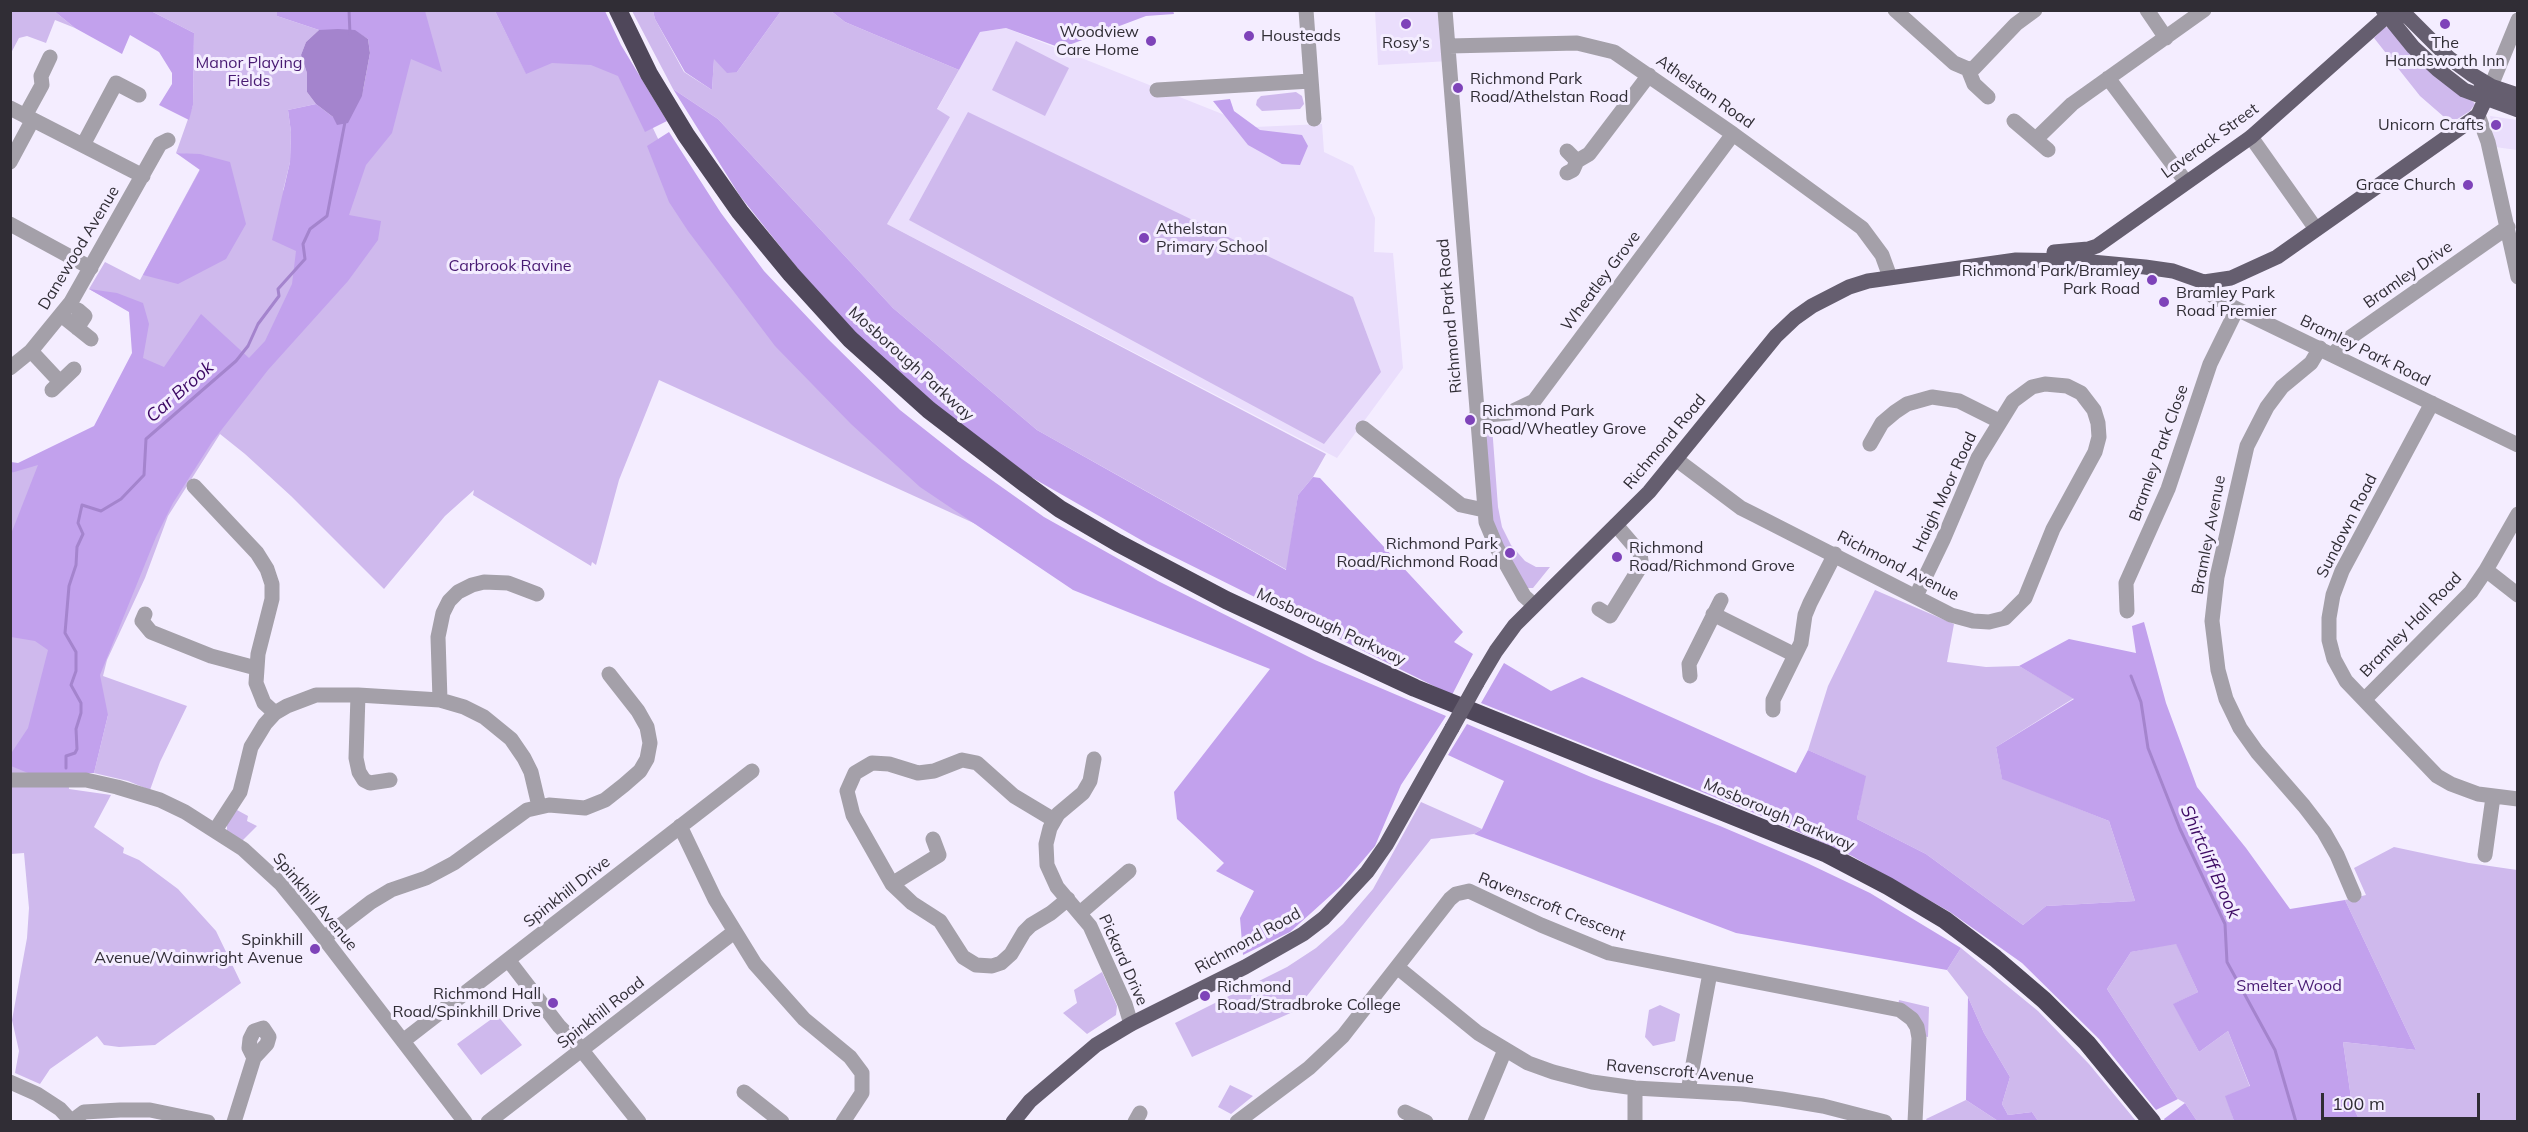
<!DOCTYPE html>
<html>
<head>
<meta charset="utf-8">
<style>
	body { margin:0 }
	#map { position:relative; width:2528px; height:1132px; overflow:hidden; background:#f4edff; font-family:Mulish,sans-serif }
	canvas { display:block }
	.frame { position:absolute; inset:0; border:12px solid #302d35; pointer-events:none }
	.scale { position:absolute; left:2321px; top:1093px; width:159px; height:27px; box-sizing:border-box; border:3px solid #302d35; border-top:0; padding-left:8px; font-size:18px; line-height:21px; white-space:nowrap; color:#302d35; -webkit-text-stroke:4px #f4edff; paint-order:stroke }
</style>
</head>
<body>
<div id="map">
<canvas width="2528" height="1132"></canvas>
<div class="frame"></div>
<div class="scale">100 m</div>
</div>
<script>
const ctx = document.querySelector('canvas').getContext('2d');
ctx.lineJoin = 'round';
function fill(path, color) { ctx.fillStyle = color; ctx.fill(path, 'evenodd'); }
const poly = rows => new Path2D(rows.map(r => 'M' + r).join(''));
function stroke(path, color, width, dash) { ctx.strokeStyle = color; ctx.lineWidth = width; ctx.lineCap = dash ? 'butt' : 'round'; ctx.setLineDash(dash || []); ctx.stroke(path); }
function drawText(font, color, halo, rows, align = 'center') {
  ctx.font = font + ' Mulish,sans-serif'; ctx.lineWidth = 6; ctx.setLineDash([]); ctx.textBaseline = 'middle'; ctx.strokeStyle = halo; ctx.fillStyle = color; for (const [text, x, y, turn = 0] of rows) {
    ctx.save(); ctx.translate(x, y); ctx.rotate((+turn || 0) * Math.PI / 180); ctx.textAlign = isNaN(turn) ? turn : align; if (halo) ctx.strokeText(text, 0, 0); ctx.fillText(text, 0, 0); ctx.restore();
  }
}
fill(poly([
	[1375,11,1445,11,1450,61,1378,65],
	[1006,28,1255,127,1322,124,1324,152,1353,166,1375,218,1374,252,1393,253,1403,368,1337,458,887,224,950,117,937,110,980,32],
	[2490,116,2517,120,2517,150,2495,147]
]), '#eadefc');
fill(poly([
	[11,11,54,11,75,28,55,20,46,43,27,36,19,38,11,53],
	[151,11,277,11,277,16,319,30,306,42,301,55,307,73,307,92,316,104,288,110,291,132,290,162,283,191,425,11,495,11,526,73,556,60,621,61,671,166,731,258,1044,555,659,380,619,480,596,565,592,562,591,566,473,495,474,490,445,516,384,589,291,496,245,454,220,434,168,516,145,578,107,660,103,676,187,706,160,762,150,790,128,781,94,773,108,715,35,773,68,771,69,789,111,795,94,827,124,848,123,853,139,860,178,889,216,931,241,983,155,1045,119,1047,104,1045,97,1036,50,1069,40,1084,15,1073,19,1051,12,1020,27,938,29,908,24,853,11,854,11,473,95,427,133,353,131,312,89,289,105,262,140,280,207,156,176,153,193,105,194,33],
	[632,11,653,11,655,19,684,72,712,90,714,58,737,72,781,11,831,11,845,22,959,70,937,109,950,117,887,224,1326,454,1313,477,1298,495,1287,570,1037,430,893,308,718,119,673,89],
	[2385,27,2391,28,2470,98,2475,104,2470,111,2451,123,2420,96,2374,38],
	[1016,41,1069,68,1045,116,992,90],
	[1296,92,1302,96,1304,104,1300,109,1262,111,1256,105,1257,100,1261,96],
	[968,112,1353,297,1381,372,1324,444,909,220],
	[1492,426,1498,507,1502,527,1511,545,1525,561,1536,567,1550,567,1533,588,1526,588,1493,531,1485,430],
	[1875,590,1954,624,1947,662,1986,667,2019,666,2074,698,1996,747,2002,778,2109,821,2135,901,2046,906,2023,925,1926,854,1857,819,1865,776,1808,750,1828,686],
	[1421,802,1482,829,1474,834,1431,839,1295,1011,1192,1057,1175,1023,1287,967,1316,948,1343,924,1373,889],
	[237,810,248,816,247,821,257,826,240,843,227,831,227,822],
	[2394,847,2469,863,2517,870,2517,1121,2360,1121,2352,1105,2343,1042,2416,1050,2345,900,2366,895,2354,868],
	[2176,943,2198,992,2174,1004,2199,1052,2228,1031,2250,1087,2226,1096,2234,1121,2197,1121,2185,1103,2178,1099,2107,989,2131,952],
	[1961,948,2038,1011,2089,1064,2136,1121,2038,1121,2032,1112,2008,1115,2002,1104,2010,1077,1984,1033,1968,997,1947,970],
	[1102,972,1117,1006,1116,1015,1087,1034,1063,1013,1077,1003,1074,990],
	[1899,1000,1929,1007,1928,1037,1923,1036,1898,1005],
	[1660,1005,1680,1014,1675,1041,1653,1046,1645,1037,1649,1010],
	[497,1015,522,1045,481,1075,457,1044],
	[1230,1085,1253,1096,1231,1114,1218,1107],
	[1966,1100,1998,1121,1928,1122,1926,1119]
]), '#cfb9ed');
fill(poly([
	[1173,10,1174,14,1146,16,1061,48,1006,28,980,32,959,70,845,22,831,11],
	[54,11,151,11,194,33,193,105,189,120,159,105,172,84,172,73,159,52,130,35,122,54,75,28],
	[277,11,425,11,442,72,411,59,392,133,366,165,349,215,381,221,378,240,348,281,268,370,212,442,173,503,156,537,100,675,108,715,94,773,28,773,11,766,10,755,28,728,48,650,35,641,11,637,11,534,38,465,11,473,11,462,18,463,94,426,132,353,129,312,89,289,117,293,143,303,149,324,143,358,164,367,201,314,249,358,265,341,292,284,296,251,272,240,290,162,291,132,288,110,316,104,333,117,362,96,370,53,368,39,355,31,319,30,277,16],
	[495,11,605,11,621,45,667,121,645,132,618,76,591,65,552,63,526,74],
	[653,11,653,10,781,11,737,72,727,73,714,59,712,90,685,72,655,19],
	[673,89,718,119,893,308,1037,430,1286,570,1298,495,1313,477,1320,478,1463,632,1454,642,1473,654,1452,695,1148,544,1031,477,942,410,859,337,799,270,740,196],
	[1230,99,1234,111,1260,130,1302,135,1308,146,1300,165,1282,164,1248,145,1213,101],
	[669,132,721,213,764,271,828,339,900,410,962,459,1044,517,1158,581,1315,660,1446,716,1401,785,1375,846,1341,886,1290,932,1243,955,1240,918,1254,891,1216,871,1224,863,1177,819,1174,792,1270,669,1073,590,920,487,851,424,775,346,688,231,669,202,647,146],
	[176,153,200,154,230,162,246,224,226,259,178,284,143,275,200,170],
	[2144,622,2166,703,2197,787,2246,848,2290,909,2345,900,2416,1050,2343,1042,2352,1105,2360,1121,2234,1121,2225,1096,2250,1086,2228,1031,2199,1052,2173,1004,2198,992,2176,944,2131,952,2107,989,2178,1099,2156,1110,2099,1039,2022,963,1950,912,1852,856,1774,821,1481,703,1504,663,1551,691,1582,677,1796,773,1808,750,1866,776,1857,819,1926,854,2023,925,2046,906,2135,901,2109,821,2002,779,1996,747,2074,699,2019,666,2069,639,2136,653,2132,626],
	[1467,724,1591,777,1720,826,1807,863,1870,893,1961,948,1947,970,1736,933,1474,834,1482,829,1504,781,1448,755],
	[1968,997,1984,1033,2010,1077,2002,1104,2008,1115,2032,1112,2038,1121,1998,1121,1966,1100],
	[2185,1103,2197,1121,2165,1121,2164,1119]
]), '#c2a1ed');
fill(poly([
	[338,29,355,30,368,39,370,53,362,96,348,123,337,125,333,117,316,104,307,92,307,73,301,55,306,42,319,30]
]), '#a484cd');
stroke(poly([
	[349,10,350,34],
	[2131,676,2141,702,2148,748,2180,829,2225,924,2227,962,2275,1050,2296,1122],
	[66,768,66,756,75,753,77,749,76,729,81,713,81,703,71,685,76,671,76,652,65,633,69,586,76,565,77,547,83,534,78,523,82,505,101,511,121,499,144,475,146,439,236,361,248,346,258,324,279,296,278,289,305,259,303,244,310,229,327,216,345,122]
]), '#a484cd', 3);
stroke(poly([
	[1306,10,1314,119],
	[1445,10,1486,522,1497,548,1524,596,1534,605],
	[1895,10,1954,63,1968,69,1974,68,2016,24,2035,10],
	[2147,10,2166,38],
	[1449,46,1577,43,1614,52,1733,134,1862,228,1882,255,1890,277],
	[1968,69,1974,84,1988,97],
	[2108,78,2186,182],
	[2491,86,2518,20],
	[1157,90,1311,81],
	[10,108,143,176],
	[2478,115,2488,142,2518,277],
	[25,116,42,85,41,76,50,57],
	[2014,121,2048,150],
	[2251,137,2316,229],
	[2036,139,2072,104,2204,10],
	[83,145,116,83,139,95],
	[1567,151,1577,161,1573,170,1567,173],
	[1577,161,1589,154,1649,75],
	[10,162,32,121],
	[10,224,91,268],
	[2204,282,2206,289,2213,296,2237,309,2518,445],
	[61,315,91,339],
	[77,328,85,316,78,310],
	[2320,348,2311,363,2282,387,2267,407,2247,446,2217,577,2212,621,2218,670,2226,699,2240,728,2257,752,2304,806,2324,832,2337,855,2354,895],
	[31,351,60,382],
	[2332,355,2348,339,2508,227],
	[10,368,31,351,71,302,160,144,168,140],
	[52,390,74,369],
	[2432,403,2342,571,2333,595,2329,618,2329,640,2334,659,2346,681,2437,776,2451,784,2478,794,2518,799],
	[1476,416,1509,413,1534,401,1733,134],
	[1363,428,1461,505,1484,510],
	[1870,444,1882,423,1895,412,1907,404,1932,397,1959,401,1999,421],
	[1677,460,1741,508,1753,514,1951,615,1973,621,1989,622,2005,618,2025,598,2053,529,2095,452,2099,437,2098,423,2094,410,2081,393,2067,386,2045,384,2032,387,2013,401,1978,458,1943,540,1916,596],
	[194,486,257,553,267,569,272,584,272,599,258,654,256,683,264,703,275,713],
	[2486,570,2518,595],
	[1599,609,1610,616,1639,569,1641,561,1640,553,1616,525],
	[2127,611,2126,583,2168,489,2210,364,2237,309],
	[145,614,142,621,151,632,211,656,256,668],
	[1713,614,1795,655],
	[1690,676,1689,664,1721,600],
	[358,695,356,758,359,772,364,780,370,783,390,780],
	[2365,699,2471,592,2486,570,2518,514],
	[440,700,438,637,443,613,449,601,458,592,472,585,484,582,508,583,537,594],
	[1773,710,1773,700,1801,643,1805,615,1810,603,1835,554],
	[1094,759,1090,781,1083,793,1058,814,1050,828,1046,844,1047,865,1057,887,1090,926,1125,1004,1131,1024],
	[10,780,86,780,117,787,160,800,185,812,243,849,281,884,303,911,465,1122],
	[1054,820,1014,796,977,763,962,760,934,771,918,773,889,764,872,763,855,773,847,791,853,815,892,884,912,903,940,921,963,957,976,965,992,966,1001,963,1011,954,1024,932,1031,925,1051,913,1068,899],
	[680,826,715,899,755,964,804,1019,850,1057,862,1073,862,1093,843,1122],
	[216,829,240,792,251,747,265,724,275,713,287,706,316,695,358,695,440,700,464,707,484,717,511,739,524,758,531,772,539,806],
	[2485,855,2493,797],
	[892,884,939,855,933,839],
	[1080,913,1129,871],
	[324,938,371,902,391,890,426,878,454,863,527,810,549,805,585,808,605,800,624,785,640,771,647,759,650,743,647,727,638,711,609,674],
	[509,961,559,1026,576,1043,639,1122],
	[1397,967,1478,1033,1528,1063,1553,1072,1592,1082,1635,1088,1742,1094,1781,1099,1823,1106,1885,1122],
	[403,1041,752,771],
	[10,1082,37,1094,60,1109,72,1122],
	[1688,1091,1710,973],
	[744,1092,782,1122],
	[1405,1112,1426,1122],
	[72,1121,84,1112,120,1110,150,1110,208,1122],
	[234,1122,254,1058,267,1044,269,1037,263,1028,254,1031,250,1039,249,1048,254,1058],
	[488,1122,734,932],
	[1135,1122,1140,1113],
	[1237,1122,1309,1068,1343,1036,1450,899,1456,894,1469,891,1541,925,1609,953,1900,1010,1912,1019,1917,1027,1919,1038,1915,1122],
	[1475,1122,1505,1050],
	[1635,1122,1635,1088]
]), '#a4a0a9', 15);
stroke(poly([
	[2383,10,2413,47,2437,69,2464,90,2518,110],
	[2401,10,2449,58,2471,74,2491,86,2518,95],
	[2054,252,2088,249,2097,246,2251,137,2387,16,2399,14,2405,16],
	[1477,683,1496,651,1515,625,1649,492,1776,336,1795,318,1812,306,1849,287,1868,281,2016,260,2081,261,2145,267,2173,271,2204,282,2231,278,2277,257,2470,121,2478,115,2485,100,2485,92,2480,80],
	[1013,1122,1030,1101,1096,1045,1131,1024,1245,967,1303,934,1324,918,1367,872,1386,845,1452,728]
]), '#655e6f', 15);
stroke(poly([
	[618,10,649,74,686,135,740,212,791,274,850,339,929,410,1027,485,1060,509,1118,543,1226,600,1415,688,1827,854,1888,886,1945,920,1995,958,2044,1000,2087,1043,2152,1122]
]), '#4f475a', 18);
stroke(poly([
	[1452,728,1477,683]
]), '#655e6f', 15);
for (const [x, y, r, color] of [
	[1406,24,6,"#7e43b9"],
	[2445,24,6,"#7e43b9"],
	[1249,36,6,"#7e43b9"],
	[1151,41,6,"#7e43b9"],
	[1458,88,6,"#7e43b9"],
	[2496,125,6,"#7e43b9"],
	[2468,185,6,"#7e43b9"],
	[1144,238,6,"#7e43b9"],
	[2152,280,6,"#7e43b9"],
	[2164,302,6,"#7e43b9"],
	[1470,420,6,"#7e43b9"],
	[1510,553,6,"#7e43b9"],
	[1617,557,6,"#7e43b9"],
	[315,949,6,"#7e43b9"],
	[1205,996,6,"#7e43b9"],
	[553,1003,6,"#7e43b9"]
]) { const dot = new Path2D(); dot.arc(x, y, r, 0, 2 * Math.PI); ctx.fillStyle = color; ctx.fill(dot); stroke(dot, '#f4edff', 2); }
drawText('16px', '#302d35', '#f4edff', [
	["Woodview",1139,32],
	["Care Home",1139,50],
	["Housteads",1261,36,"left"],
	["Rosy's",1406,43,"center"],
	["The",2445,43,"center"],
	["Handsworth Inn",2445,61,"center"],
	["Richmond Park",1470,79,"left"],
	["Road/Athelstan Road",1470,97,"left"],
	["Unicorn Crafts",2484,125],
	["Grace Church",2456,185],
	["Athelstan",1156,229,"left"],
	["Primary School",1156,247,"left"],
	["Richmond Park/Bramley",2140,271],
	["Park Road",2140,289],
	["Bramley Park",2176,293,"left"],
	["Road Premier",2176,311,"left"],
	["Richmond Park",1482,411,"left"],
	["Road/Wheatley Grove",1482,429,"left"],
	["Richmond Park",1498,544],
	["Road/Richmond Road",1498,562],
	["Richmond",1629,548,"left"],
	["Road/Richmond Grove",1629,566,"left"],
	["Spinkhill",303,940],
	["Avenue/Wainwright Avenue",303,958],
	["Richmond",1217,987,"left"],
	["Road/Stradbroke College",1217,1005,"left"],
	["Richmond Hall",541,994],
	["Road/Spinkhill Drive",541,1012]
], 'right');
drawText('16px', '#481a72', '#f4edff', [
	["Manor Playing",249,63],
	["Fields",249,81],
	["Carbrook Ravine",510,266],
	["Smelter Wood",2289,986]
]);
drawText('16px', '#302d35', '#f4edff', [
	["Athelstan Road",1705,92,35],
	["Laverack Street",2210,141,-36],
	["Danewood Avenue",79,248,-59],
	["Bramley Drive",2408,275,-35],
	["Wheatley Grove",1601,281,-53],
	["Richmond Park Road",1450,316,-95],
	["Bramley Park Road",2365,351,26],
	["Mosborough Parkway",911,364,42],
	["Richmond Road",1665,442,-50],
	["Bramley Park Close",2159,453,-70],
	["Haigh Moor Road",1945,492,-65],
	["Sundown Road",2347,526,-63],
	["Bramley Avenue",2209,535,-79],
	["Richmond Avenue",1898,566,27],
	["Bramley Hall Road",2411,625,-46],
	["Mosborough Parkway",1331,627,25],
	["Mosborough Parkway",1779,815,23],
	["Spinkhill Drive",567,892,-38],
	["Spinkhill Avenue",315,902,50],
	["Ravenscroft Crescent",1552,907,22],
	["Richmond Road",1248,941,-29],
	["Pickard Drive",1123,960,66],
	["Spinkhill Road",601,1013,-38],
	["Ravenscroft Avenue",1680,1072,5]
]);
drawText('italic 18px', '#3c0863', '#f4edff', [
	["Car Brook",180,392,-41],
	["Shirtcliff Brook",2210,862,66]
]);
</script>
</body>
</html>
